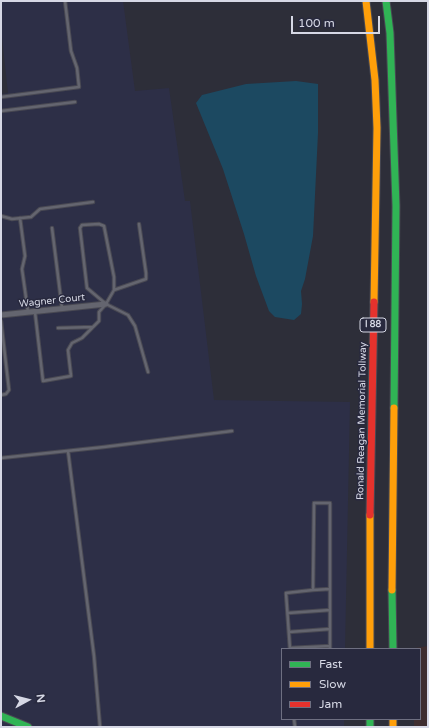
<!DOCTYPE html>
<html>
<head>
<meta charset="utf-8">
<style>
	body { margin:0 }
	#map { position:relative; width:429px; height:728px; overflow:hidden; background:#2d2e39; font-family:"Varela Round",sans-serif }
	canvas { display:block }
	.frame { position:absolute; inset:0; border:2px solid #d6d8e5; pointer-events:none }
	.legend { position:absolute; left:281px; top:648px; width:140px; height:72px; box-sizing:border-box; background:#28293e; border:1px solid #6e6f81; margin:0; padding:5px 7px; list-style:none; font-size:12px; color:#d6d8e5 }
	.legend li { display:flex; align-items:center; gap:8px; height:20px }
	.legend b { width:20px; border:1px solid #6e6f81 }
	.north { position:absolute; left:8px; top:680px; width:40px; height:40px; -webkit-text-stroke:3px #28293e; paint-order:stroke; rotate:83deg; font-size:11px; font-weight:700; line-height:16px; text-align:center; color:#d6d8e5 }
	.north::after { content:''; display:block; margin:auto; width:14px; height:18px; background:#d6d8e5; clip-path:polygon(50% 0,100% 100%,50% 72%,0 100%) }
	.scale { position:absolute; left:291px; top:16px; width:89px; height:18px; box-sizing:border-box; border:2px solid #d6d8e5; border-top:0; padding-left:5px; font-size:12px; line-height:14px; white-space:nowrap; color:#d6d8e5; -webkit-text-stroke:3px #28293e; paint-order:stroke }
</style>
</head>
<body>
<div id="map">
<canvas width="429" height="728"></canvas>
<div class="frame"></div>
<ul class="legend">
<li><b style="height:5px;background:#30b455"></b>Fast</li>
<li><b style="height:5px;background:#ff9f0a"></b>Slow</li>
<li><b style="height:5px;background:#e5322d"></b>Jam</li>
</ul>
<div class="north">N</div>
<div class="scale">100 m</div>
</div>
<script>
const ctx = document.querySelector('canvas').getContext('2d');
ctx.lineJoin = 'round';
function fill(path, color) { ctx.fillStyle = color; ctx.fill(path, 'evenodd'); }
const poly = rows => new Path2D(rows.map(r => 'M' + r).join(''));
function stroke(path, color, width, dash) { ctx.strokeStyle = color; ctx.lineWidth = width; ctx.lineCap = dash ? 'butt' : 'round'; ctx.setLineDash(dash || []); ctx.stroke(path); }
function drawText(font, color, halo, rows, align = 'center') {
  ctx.font = font + ' "Varela Round",sans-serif'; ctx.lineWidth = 3; ctx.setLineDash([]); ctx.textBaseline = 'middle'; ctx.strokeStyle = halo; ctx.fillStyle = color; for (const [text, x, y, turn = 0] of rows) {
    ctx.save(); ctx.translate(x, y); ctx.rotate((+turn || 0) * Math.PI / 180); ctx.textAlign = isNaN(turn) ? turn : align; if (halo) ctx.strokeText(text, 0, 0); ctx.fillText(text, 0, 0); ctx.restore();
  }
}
fill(poly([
	[428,646,428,727,414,727,414,719,420,719,420,649,415,649,415,648]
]), '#3e2d2f');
fill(poly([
	[1,1,123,1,135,91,169,88,185,201,190,201,214,400,350,402,345,649,282,649,282,719,344,719,344,727,1,727,1,94,8,93,1,28]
]), '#2d2f47');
fill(poly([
	[296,81,318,84,318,133,313,236,305,279,301,291,302,304,301,314,294,320,275,317,269,311,256,276,244,234,223,169,196,103,202,95,246,84]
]), '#1c4961');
const lane = poly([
	[1,97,79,87,77,68,71,51,65,1],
	[1,111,75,102],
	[1,216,12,219,31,217,40,209,93,202],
	[20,218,25,256,22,269,28,312],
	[52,228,62,308],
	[114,290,146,279,146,273,139,224],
	[35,312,43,381,71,376,68,350,72,343,82,338,99,321,99,312,106,304,114,290,114,277,104,226,99,224,82,225,80,228,87,288,106,304,128,315,135,326,148,372],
	[1,321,9,390,6,394,1,395],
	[58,328,93,327],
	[68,451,94,656,100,727],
	[1,458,104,447,232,431],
	[313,590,330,589],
	[288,613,330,610],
	[289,632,330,629],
	[290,648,330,646],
	[290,649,286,593,313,590,314,503,330,503,330,649],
	[294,719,295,727]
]);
const street = poly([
	[1,315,106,304]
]);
const fast = poly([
	[386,1,390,33,396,206,394,408],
	[392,590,393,649],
	[1,716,28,727],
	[370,719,370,727]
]);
const slow = poly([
	[366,1,375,80,377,128,374,302],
	[392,590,394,408],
	[370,649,370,515],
	[393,719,393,727]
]);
const jam = poly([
	[370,515,374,302]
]);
stroke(lane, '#494953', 4.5);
stroke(street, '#494953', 7);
stroke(fast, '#494953', 9);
stroke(slow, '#494953', 9);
stroke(jam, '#494953', 9);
stroke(lane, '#64656f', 2.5);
stroke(street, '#64656f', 5);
stroke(fast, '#30b455', 7);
stroke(slow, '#ff9f0a', 7);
stroke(jam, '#e5322d', 7);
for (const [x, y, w] of [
	[373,325,26]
]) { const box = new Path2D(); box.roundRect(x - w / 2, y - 7, w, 14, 3); ctx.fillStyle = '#28293e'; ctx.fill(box); stroke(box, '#d6d8e5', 1); }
drawText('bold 9px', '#d6d8e5', null, [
	["I 88",373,325]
]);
drawText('10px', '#d6d8e5', '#28293e', [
	["Wagner Court",52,301,-6],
	["Ronald Reagan Memorial Tollway",362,421,-89]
]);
</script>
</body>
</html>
